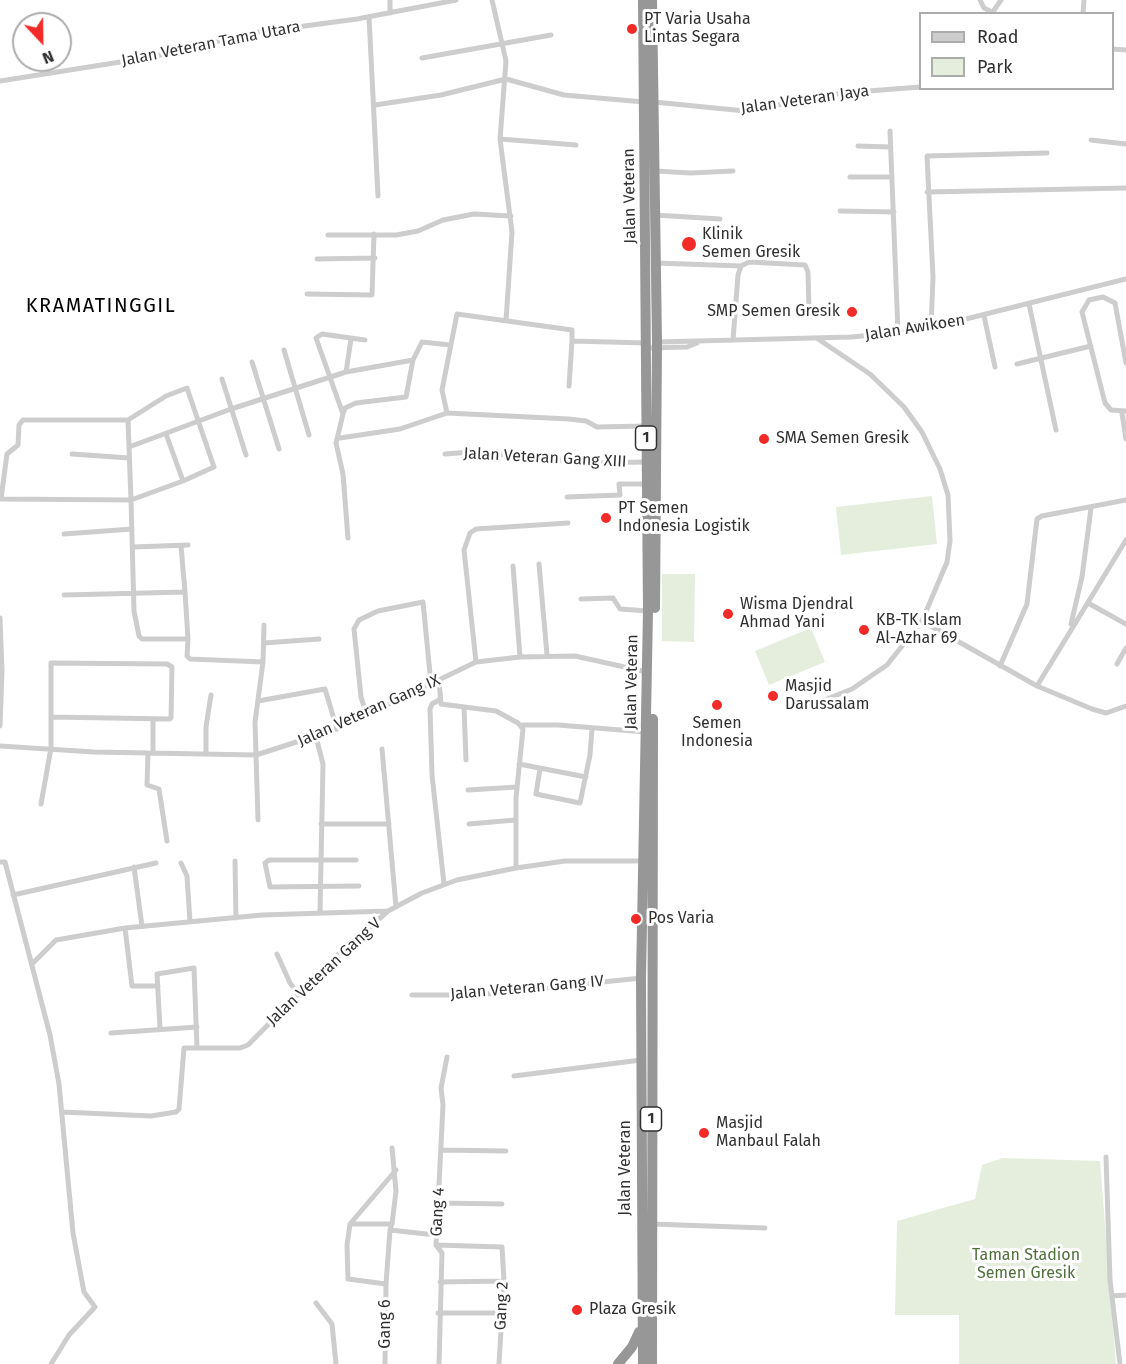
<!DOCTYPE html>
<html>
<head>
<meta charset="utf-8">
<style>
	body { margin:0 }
	#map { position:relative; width:1126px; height:1364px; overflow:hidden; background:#fff; font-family:"Fira Sans",sans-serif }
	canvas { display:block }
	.legend { position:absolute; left:919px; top:12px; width:195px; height:78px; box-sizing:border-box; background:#fff; border:2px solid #acacac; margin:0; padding:8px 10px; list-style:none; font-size:18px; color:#303030 }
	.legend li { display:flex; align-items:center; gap:12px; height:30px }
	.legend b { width:30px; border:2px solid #acacac }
	.north { position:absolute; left:12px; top:12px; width:60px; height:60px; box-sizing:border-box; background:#fff; border:2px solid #acacac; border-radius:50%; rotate:158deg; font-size:16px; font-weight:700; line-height:24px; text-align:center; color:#303030 }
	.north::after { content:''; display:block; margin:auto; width:21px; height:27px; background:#f22a28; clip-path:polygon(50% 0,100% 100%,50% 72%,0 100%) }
</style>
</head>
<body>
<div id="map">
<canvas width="1126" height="1364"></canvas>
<ul class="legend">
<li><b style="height:8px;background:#cdcdcd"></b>Road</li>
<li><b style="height:16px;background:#e5eedd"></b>Park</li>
</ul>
<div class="north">N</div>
</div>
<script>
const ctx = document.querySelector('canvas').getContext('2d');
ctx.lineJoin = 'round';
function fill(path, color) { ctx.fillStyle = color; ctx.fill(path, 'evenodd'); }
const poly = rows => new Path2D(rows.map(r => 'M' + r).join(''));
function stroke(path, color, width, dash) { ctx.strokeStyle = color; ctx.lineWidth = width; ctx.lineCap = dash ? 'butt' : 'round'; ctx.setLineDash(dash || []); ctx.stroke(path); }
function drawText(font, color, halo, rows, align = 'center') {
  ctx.font = font + ' "Fira Sans",sans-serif'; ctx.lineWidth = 6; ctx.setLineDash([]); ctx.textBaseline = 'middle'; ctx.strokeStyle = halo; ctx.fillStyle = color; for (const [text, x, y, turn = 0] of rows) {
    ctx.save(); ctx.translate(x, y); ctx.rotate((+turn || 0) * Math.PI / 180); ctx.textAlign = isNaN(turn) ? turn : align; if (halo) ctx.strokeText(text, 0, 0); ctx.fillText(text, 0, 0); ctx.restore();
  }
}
fill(poly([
	[932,496,937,544,841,555,836,507],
	[662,574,695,574,694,642,662,641],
	[811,628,825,662,769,685,755,651],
	[1003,1158,1100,1161,1116,1364,959,1364,959,1315,895,1315,897,1221,975,1199,982,1165]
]), '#e5eedd');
stroke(poly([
	[492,0,506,61,500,139,512,232,506,320],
	[980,0,984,8,996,14],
	[390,13,390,0],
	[992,13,1001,0],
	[1083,14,1084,0],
	[369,17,378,196],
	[1112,49,1126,50],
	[422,58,551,35],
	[0,81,152,57,252,33,357,19,456,0],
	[654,102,745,111,843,93,920,87],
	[375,105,441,95,506,79,564,95,644,102],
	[890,131,898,332],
	[500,139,576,145],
	[1091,140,1126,144],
	[858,146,891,147],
	[655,171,691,173,733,171],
	[850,177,892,177],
	[927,192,1126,188],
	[840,211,894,212],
	[655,215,720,219],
	[328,235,396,235,418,231,443,220,474,214,511,216],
	[317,259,375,258],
	[656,263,741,266],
	[307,294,372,295,374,234],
	[1029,304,1056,430],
	[984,316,995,367],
	[931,328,933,277,927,156,1047,153],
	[733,340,738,275,741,266,749,262,805,265,808,272,809,309],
	[658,342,851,337,918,331,1126,279],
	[646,343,572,341,572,330,457,314,442,390,447,413,569,419,586,421,597,427,646,426],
	[647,348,687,347,697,343],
	[284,350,309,435],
	[252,362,279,449],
	[1126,363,1115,303,1103,297,1089,300,1082,312,1105,403,1111,410,1126,411],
	[1017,364,1091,346],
	[346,372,351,339],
	[222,379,246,455],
	[569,386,572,341],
	[1122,413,1126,439],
	[343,414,345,408,356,403,406,397,413,360],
	[128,420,166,396,187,388,214,467,183,481],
	[166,434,183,481,131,500,1,499,7,454,18,445,19,425,23,420,128,420,129,447,131,500,134,611,139,636,142,639,188,639,187,656,190,659,263,662,255,722,258,820],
	[340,438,400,429,447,413],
	[129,447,231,409,346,372,413,360,422,342,450,345],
	[72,454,129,458],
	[445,454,472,452,594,463,645,462],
	[567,497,620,495,619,484,646,484],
	[64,534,132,529],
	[348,538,343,474,336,443,343,414,316,338,322,334,365,340],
	[181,546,185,592],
	[133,547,188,545],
	[539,564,547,655],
	[513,566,520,657],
	[64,595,185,592,188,639],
	[581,599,613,598,620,609,648,611],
	[1088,603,1126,624],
	[0,618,2,671,0,726],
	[922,621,1037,686,1126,540],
	[1071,624,1082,577,1091,508],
	[264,643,319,639],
	[263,662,264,625],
	[476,662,464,550,470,533,476,529,568,523],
	[1117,664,1126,648],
	[1000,666,1027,604,1037,519,1042,516,1126,500],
	[439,680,441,704,496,711,518,723,523,729,516,798,516,868],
	[1037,686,1092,709,1106,713,1126,706],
	[439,700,432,704,430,709,432,775,444,884],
	[258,701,325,689,337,729],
	[464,707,466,760],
	[807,707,852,689,887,665,922,621,947,562,950,541,948,495,940,469,922,432,904,407,870,374,818,339],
	[367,716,361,697,354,629,359,620,378,611,423,602,431,684],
	[522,725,558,725,646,732],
	[316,737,323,764,320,912],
	[0,746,94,752,256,755,337,729,476,662,520,657,575,656,647,672],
	[382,749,396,907],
	[148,753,147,785,159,789,167,841],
	[153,753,153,719],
	[206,754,206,727,211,695],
	[519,764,586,777],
	[540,769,536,794,580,803,590,755,592,729],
	[468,790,517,787],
	[41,804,51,748,51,663,167,664,172,667,171,718,169,719,51,717],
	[321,824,389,824],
	[469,824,515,820],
	[356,860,269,860,265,863,270,887,359,886],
	[235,861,236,918],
	[0,862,5,862,50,1035,59,1084,73,1233,84,1292,95,1307,69,1335,51,1364],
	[181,863,187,876,190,922],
	[134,867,142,926],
	[13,895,156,863],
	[125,928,132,986,158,986],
	[277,954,290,983,298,993],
	[32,964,56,940,125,928,262,915,388,911],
	[412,995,478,995,641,978],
	[160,1028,157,974,194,968,197,1048],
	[111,1033,197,1027],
	[514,1076,641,1060],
	[62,1112,151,1116,176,1112,179,1109,184,1048,240,1048,248,1045,331,961,388,911,422,893,457,880,516,868,565,861,643,861],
	[441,1150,506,1151],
	[1106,1157,1110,1280,1120,1364],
	[439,1203,502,1204],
	[350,1224,392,1224,396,1191,392,1148],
	[651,1224,765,1228],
	[391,1227,390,1230,436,1235],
	[436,1245,502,1247,504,1281,499,1364],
	[440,1282,504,1281],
	[386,1284,348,1279,347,1245,350,1224,396,1170],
	[1112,1296,1126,1295],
	[316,1303,332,1324,336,1364],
	[438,1313,502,1313],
	[385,1364,386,1284,390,1230],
	[439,1364,442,1253,436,1245,443,1105,441,1088,447,1057]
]), '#cdcdcd', 5);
stroke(poly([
	[652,0,657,342,655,608],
	[618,1364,632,1347,639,1332],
	[643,1364,641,978,648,611,643,0],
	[652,1364,653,719]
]), '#979797', 10);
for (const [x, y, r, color] of [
	[632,29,6,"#f22a28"],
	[689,244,8,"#f22a28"],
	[852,312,6,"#f22a28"],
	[764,439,6,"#f22a28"],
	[606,518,6,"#f22a28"],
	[728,614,6,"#f22a28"],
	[864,630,6,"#f22a28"],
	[773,696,6,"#f22a28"],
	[717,705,6,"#f22a28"],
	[636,919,6,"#f22a28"],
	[704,1133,6,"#f22a28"],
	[577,1310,6,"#f22a28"]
]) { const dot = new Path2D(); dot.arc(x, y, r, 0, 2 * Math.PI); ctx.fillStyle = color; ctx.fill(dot); stroke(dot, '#fff', 2); }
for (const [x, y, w] of [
	[646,438,21],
	[651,1119,21]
]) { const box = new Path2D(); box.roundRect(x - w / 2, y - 12, w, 24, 4.5); ctx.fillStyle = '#fff'; ctx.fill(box); stroke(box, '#303030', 1.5); }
drawText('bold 15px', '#303030', null, [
	["1",646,438],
	["1",651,1119]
]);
drawText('16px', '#303030', '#fff', [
	["PT Varia Usaha",644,20],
	["Lintas Segara",644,38],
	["Klinik",702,235],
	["Semen Gresik",702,253],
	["SMP Semen Gresik",840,312,"right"],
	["SMA Semen Gresik",776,439],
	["PT Semen",618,509],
	["Indonesia Logistik",618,527],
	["Wisma Djendral",740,605],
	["Ahmad Yani",740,623],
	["KB-TK Islam",876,621],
	["Al-Azhar 69",876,639],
	["Masjid",785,687],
	["Darussalam",785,705],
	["Semen",717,724,"center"],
	["Indonesia",717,742,"center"],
	["Pos Varia",648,919],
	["Masjid",716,1124],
	["Manbaul Falah",716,1142],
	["Plaza Gresik",589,1310]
], 'left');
drawText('16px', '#303030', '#fff', [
	["Jalan Veteran Tama Utara",211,44,-11],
	["Jalan Veteran Jaya",805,100,-8],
	["Jalan Veteran",630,196,-91],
	["Jalan Awikoen",915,328,-9],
	["Jalan Veteran Gang XIII",545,458,3],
	["Jalan Veteran",632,682,-89],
	["Jalan Veteran Gang IX",369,711,-24],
	["Jalan Veteran Gang V",324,972,-43],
	["Jalan Veteran Gang IV",527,988,-5],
	["Jalan Veteran",626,1168,-90],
	["Gang 4",438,1212,-87],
	["Gang 2",502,1306,-87],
	["Gang 6",386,1324,-90]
]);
drawText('16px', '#4f703a', '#fff', [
	["Taman Stadion",1026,1256],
	["Semen Gresik",1026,1274]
]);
ctx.letterSpacing = '1.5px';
drawText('20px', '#000', '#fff', [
	["KRAMATINGGIL",101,306]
]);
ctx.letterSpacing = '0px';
</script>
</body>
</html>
